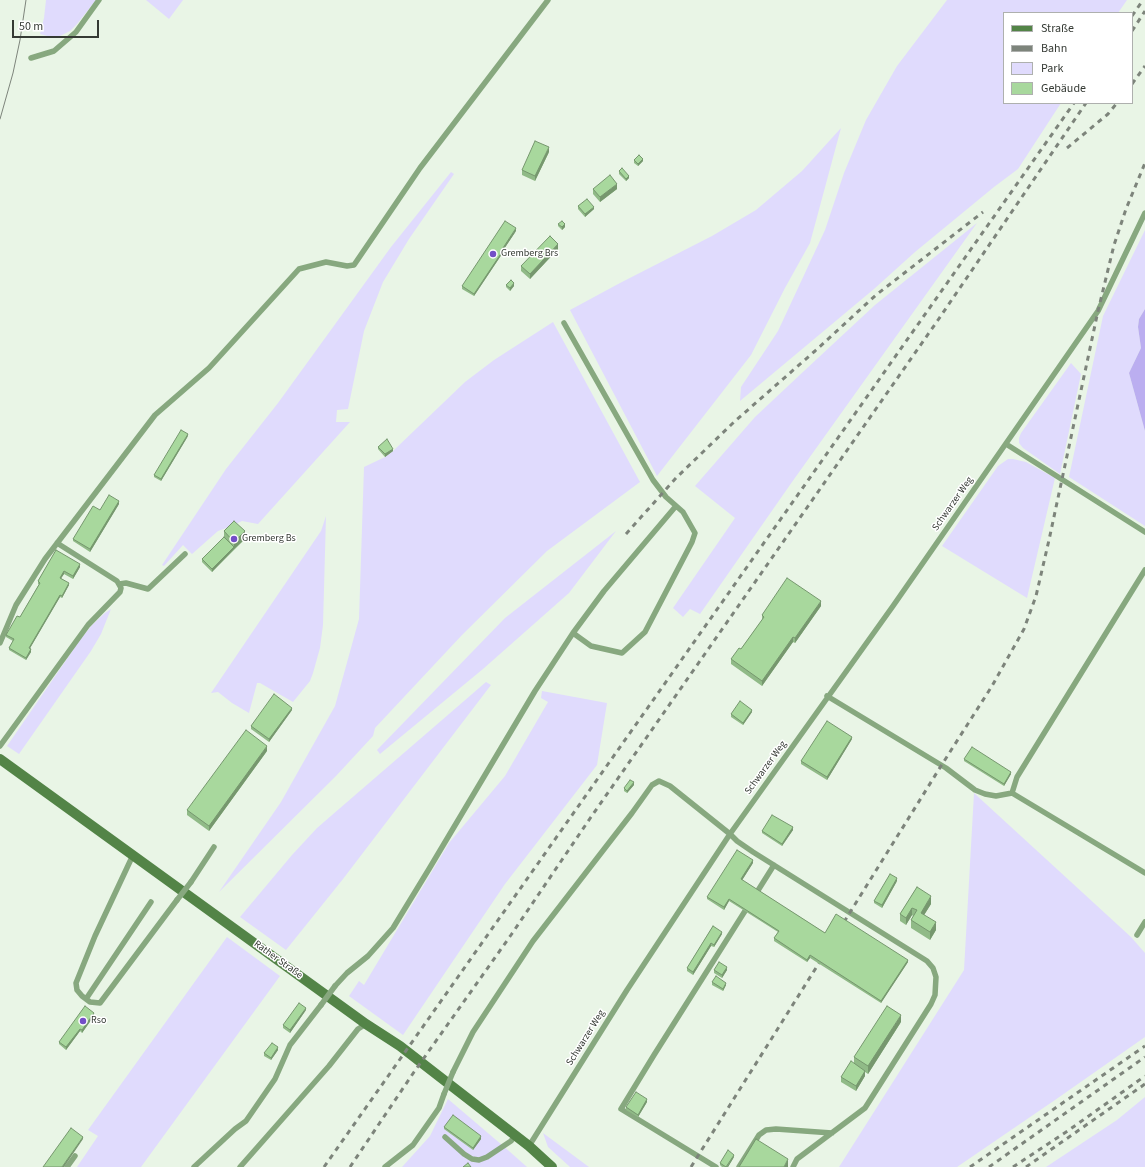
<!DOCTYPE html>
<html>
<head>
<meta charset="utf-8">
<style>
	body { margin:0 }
	#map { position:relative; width:1145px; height:1167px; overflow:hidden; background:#e9f5e6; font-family:"Source Sans 3",sans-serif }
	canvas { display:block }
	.legend { position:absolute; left:1003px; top:12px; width:130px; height:92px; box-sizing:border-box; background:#fff; border:1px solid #aeb0ae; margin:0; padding:5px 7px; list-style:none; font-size:12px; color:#353a34 }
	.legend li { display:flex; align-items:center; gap:8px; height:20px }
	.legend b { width:20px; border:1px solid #aeb0ae }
	.scale { position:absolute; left:12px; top:20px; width:87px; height:18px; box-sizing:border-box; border:2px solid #353a34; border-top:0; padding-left:5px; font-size:12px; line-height:14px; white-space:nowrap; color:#353a34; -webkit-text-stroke:3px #fff; paint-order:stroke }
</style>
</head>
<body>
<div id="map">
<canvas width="1145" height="1167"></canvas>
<ul class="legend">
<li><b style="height:5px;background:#538447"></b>Straße</li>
<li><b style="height:5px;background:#7d847b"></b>Bahn</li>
<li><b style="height:11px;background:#e0dbfd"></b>Park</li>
<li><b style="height:11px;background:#a8d89d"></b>Gebäude</li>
</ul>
<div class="scale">50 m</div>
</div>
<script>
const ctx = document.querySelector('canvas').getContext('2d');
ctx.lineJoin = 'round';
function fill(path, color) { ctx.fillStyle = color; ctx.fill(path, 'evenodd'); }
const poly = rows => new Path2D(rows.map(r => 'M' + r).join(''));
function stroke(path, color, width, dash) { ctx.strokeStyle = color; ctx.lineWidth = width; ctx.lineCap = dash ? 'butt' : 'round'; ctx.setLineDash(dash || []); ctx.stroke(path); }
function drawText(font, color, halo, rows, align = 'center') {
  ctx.font = font + ' "Source Sans 3",sans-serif'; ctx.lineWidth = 3; ctx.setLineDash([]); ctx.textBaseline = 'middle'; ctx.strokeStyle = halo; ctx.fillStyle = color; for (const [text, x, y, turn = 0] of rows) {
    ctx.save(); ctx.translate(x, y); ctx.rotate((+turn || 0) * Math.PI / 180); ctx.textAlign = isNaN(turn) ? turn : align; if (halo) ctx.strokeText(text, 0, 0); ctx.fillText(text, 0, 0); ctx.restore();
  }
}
fill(poly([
	[46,0,96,0,77,24,70,31,58,37,51,37,40,34,44,18],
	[146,0,183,0,169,19],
	[947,0,1127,0,1118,13,1004,13,1004,103,1061,103,1018,169,994,187,915,252,874,289,740,401,741,387,778,331,825,230,844,173,866,120,897,66],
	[841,128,810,243,785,288,751,355,657,476,570,310,620,283,712,236,756,210,802,171],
	[451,172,454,174,409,239,383,282,364,331,348,409,337,410,336,422,350,422,258,524,242,521,229,527,218,531,192,554,183,545,164,566,162,565,226,469,278,403,391,247],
	[977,223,792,482,700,614,690,609,683,617,673,608,735,518,695,486,755,417,804,371,875,305],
	[1145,230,1145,309,1139,319,1138,327,1141,348,1129,373,1145,431,1145,526,1069,477,1103,316],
	[553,322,640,482,547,551,462,635,375,728,373,736,336,776,219,892,281,802,335,706,359,619,364,467,385,457,393,451,465,382,494,360],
	[1071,363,1081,374,1060,474,1023,448,1019,443,1019,438,1021,433],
	[1008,459,1013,459,1026,462,1055,478,1027,598,942,546,998,466],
	[326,516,323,625,320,648,313,673,310,681,293,702,260,683,257,683,249,713,232,703,218,692,211,693,321,531],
	[616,531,569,593,483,669,380,754,377,750,505,618],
	[111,609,101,634,91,651,19,754,7,746,80,640,92,625,105,613],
	[486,682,491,685,343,879,286,950,240,917,292,855,317,828],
	[542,691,607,703,597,765,505,884,403,1035,349,996,359,981,364,985,449,843,505,776,548,702,541,698],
	[974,793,1131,937,1145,953,1145,1037,1055,1100,957,1167,839,1167,964,970],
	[227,937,280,976,141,1167,77,1167,98,1136,88,1130],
	[1145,1097,1145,1167,1046,1167,1117,1120],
	[448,1099,509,1151,527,1167,402,1167,430,1136],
	[543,1133,589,1167,570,1167,548,1147]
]), '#e0dbfd');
fill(poly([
	[1145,309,1145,431,1129,373,1141,348,1138,327,1139,319]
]), '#bbaef0');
stroke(poly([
	[31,58,54,51,76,32,99,0],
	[564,323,653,480,666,497,683,512,695,533,692,542,645,632,622,653,591,646,573,633],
	[1006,444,1145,532],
	[1145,570,1017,777,1012,793,1145,873],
	[119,584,126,583,148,589,185,554],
	[0,643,16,605,45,559,155,415,209,368,299,269,326,262,347,266,354,265,420,168,548,0],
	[827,696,946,768,975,790,985,794,996,796,1012,793],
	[0,746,88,625,120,592,121,588,117,581,57,543],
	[133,855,95,936,76,983,77,990,82,996,90,1002,100,1003,177,900],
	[191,882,214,847],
	[757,892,774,865],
	[1137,935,1145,922],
	[335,986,347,973,368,956,393,928,429,869,535,691,573,633,604,591,676,506],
	[86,999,151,902],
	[453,1072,473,1032,533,941,632,813,652,785,659,781,670,786,730,834,737,841,753,852,927,961,933,968,936,977,935,995,931,1004,865,1108,797,1159,793,1167],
	[445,1137,464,1154,472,1159,479,1160,487,1157,511,1141,515,1136],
	[529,1146,627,990,730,834,893,606,1098,311,1145,213],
	[67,1167,75,1156],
	[194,1167,235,1129,246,1121,275,1079,290,1045,321,1005],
	[240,1167,329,1066,358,1029,366,1024],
	[385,1167,413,1145,439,1108,444,1094],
	[716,1167,621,1109,654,1055,745,911],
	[739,1167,759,1135,766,1130,776,1129,832,1133]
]), '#87a87f', 5.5);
stroke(poly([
	[0,759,366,1024,400,1046,529,1146,552,1167]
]), '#538447', 10);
stroke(poly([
	[0,119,13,73,20,40,26,0]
]), '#7d847b', 1);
stroke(poly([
	[1132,16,1143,0],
	[1132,31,1145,11],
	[1132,84,1145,66],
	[1067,148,1108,114,1117,103],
	[626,534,676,478,734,422,815,351,876,295,983,212],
	[844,922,941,766,992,686,1024,629,1036,596,1049,540,1098,311,1114,245,1126,209,1145,163],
	[324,1167,1074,103],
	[350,1167,414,1072,511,935,591,817,938,320,1086,103],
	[691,1167,819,963],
	[970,1167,1145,1046],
	[989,1167,1145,1057],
	[1013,1167,1069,1130,1145,1076],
	[1026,1167,1145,1084]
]), '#7d847b', 3, [5, 5]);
stroke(poly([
	[177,900,191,882],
	[321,1005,335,986],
	[444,1094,453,1072]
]), '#87a87f', 5.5);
fill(poly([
	[549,152,535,181,522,175,522,170],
	[634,160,643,161,638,166,634,163],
	[619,171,629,178,626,181,619,174],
	[593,189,617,189,600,202,593,194],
	[578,206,594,209,585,217,578,209],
	[558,224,565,227,562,230,558,226],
	[516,231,504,249,504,251,474,296,462,289,462,286],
	[558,249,530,279,521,271,521,266],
	[506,285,514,286,510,291,506,287],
	[188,436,161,481,154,477,154,475],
	[378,447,393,451,385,457,378,449],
	[119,504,90,552,73,541,73,539,100,510],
	[224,531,245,539,212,572,202,562,202,559,224,537],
	[56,550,80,567,73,579,64,574,61,578,69,585,62,598,60,597,30,648,31,652,26,660,9,650,9,648,13,641,6,637,6,635,20,617,39,584,38,584,38,581],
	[821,606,795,643,793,642,762,686,731,664,731,659,741,649,762,620,762,615],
	[292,710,269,742,251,729,251,726],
	[752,712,743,725,731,717,731,714],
	[852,739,827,780,801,764,801,761],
	[267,751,209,831,187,815,187,810],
	[964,759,1011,774,1004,786,964,761],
	[634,785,627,793,624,791,624,788],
	[793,830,782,846,762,833,762,831],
	[753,863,742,880,825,933,908,962,881,1003,810,958,807,962,774,941,774,938,778,932,729,901,724,910,707,899,707,897],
	[897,881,882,908,874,903,874,901],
	[917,887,931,904,924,915,936,930,930,940,911,928,911,920,913,916,912,915,906,925,900,921,900,914],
	[713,926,722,934,714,947,711,946,693,975,687,971,687,968],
	[714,970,727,970,722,978,714,973],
	[712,982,726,985,723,991,712,985],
	[306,1010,290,1033,283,1028,283,1025],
	[94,1016,82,1033,80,1031,66,1050,59,1044,59,1042],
	[901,1022,868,1074,865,1072,865,1076,856,1091,841,1082,841,1077,854,1064,854,1057],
	[278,1050,271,1060,264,1056,264,1053],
	[647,1102,638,1117,626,1110,626,1107],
	[444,1127,481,1139,473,1150,444,1129],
	[734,1157,728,1167,722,1167,720,1165,720,1163]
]), '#90ba87');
fill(poly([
	[549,147,549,152,535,181,535,176],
	[643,159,643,161,638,166,638,164],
	[629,176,629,178,626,181,626,179],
	[617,184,617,189,600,202,600,197],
	[594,207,594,209,585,217,585,214],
	[565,224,565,227,562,230,562,227],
	[516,228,516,231,504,249,504,251,474,296,474,294],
	[558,244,558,249,530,279,530,274],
	[514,283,514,286,510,291,510,288],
	[188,434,188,436,161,481,161,479],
	[393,449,393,451,385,457,385,454],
	[119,501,119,504,90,552,90,549],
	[245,531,245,539,234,549,234,542],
	[234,547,234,549,212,572,212,569],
	[80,564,80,567,73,579,73,576],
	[64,571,64,574,60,580,60,578],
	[69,583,69,585,62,598,62,596],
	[60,595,60,597,29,650,29,648],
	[821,601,821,606,795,643,795,638],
	[793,637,793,642,762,686,762,681],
	[31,649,31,652,26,660,26,658],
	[292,708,292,710,269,742,269,739],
	[752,710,752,712,743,725,743,723],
	[852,737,852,739,827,780,827,777],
	[267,746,267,751,209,831,209,826],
	[1011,772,1011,774,1004,786,1004,784],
	[634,782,634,785,627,793,627,791],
	[793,827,793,830,782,846,782,844],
	[753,860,753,863,741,882,741,879],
	[897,878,897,881,882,908,882,905],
	[931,896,931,904,921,920,921,913],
	[729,899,729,901,724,910,724,907],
	[912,908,912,915,906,925,906,918],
	[936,922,936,930,930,940,930,932],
	[722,932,722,934,714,947,714,945],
	[711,943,711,946,693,975,693,972],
	[810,955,810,958,807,962,807,960],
	[908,960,908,962,881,1003,881,1001],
	[727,967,727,970,722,978,722,975],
	[726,983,726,985,723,991,723,989],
	[306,1008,306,1010,290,1033,290,1030],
	[94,1013,94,1016,82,1033,82,1030],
	[901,1015,901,1022,868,1074,868,1066],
	[80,1029,80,1031,66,1050,66,1047],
	[278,1047,278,1050,271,1060,271,1058],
	[865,1071,865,1076,856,1091,856,1086],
	[647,1099,647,1102,638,1117,638,1115],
	[481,1136,481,1139,473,1150,473,1148],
	[83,1137,83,1139,64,1167,62,1167],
	[734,1155,734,1157,728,1167,727,1167],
	[788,1159,788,1167,784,1167]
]), '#76976e');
const building = poly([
	[535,141,549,147,535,176,522,170,535,141],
	[639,155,643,159,638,164,634,160,639,155],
	[622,168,629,176,626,179,619,171,622,168],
	[610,175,617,184,600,197,593,189,610,175],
	[587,199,594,207,585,214,578,206,587,199],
	[505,221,516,228,503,248,504,249,474,294,462,286,505,221],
	[562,221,565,224,562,227,558,224,562,221],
	[550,236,558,244,530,274,521,266,550,236],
	[511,280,514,283,510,288,506,285,511,280],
	[181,430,188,434,161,479,154,475,181,430],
	[387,439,393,449,385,454,378,447,387,439],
	[109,495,119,501,90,549,73,539,93,506,100,510,109,495],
	[234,521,245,531,234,542,224,531,234,521],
	[224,537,234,547,212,569,202,559,224,537],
	[56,550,80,564,73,576,64,571,60,578,69,583,62,596,60,595,29,648,31,649,26,658,9,648,14,639,6,635,17,616,20,617,40,583,38,581,56,550],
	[787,578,821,601,795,638,793,637,762,681,731,659,739,648,741,649,764,617,762,615,787,578],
	[274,694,292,708,269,739,251,726,274,694],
	[740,701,752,710,743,723,731,714,740,701],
	[827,721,852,737,827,777,801,761,827,721],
	[246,730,267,746,209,826,187,810,246,730],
	[972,747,1011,772,1004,784,964,759,972,747],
	[630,780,634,782,627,791,624,788,630,780],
	[772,815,793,827,782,844,762,831,772,815],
	[737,850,753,860,741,879,825,933,836,914,908,960,881,1001,810,955,807,960,774,938,779,931,729,899,724,907,707,897,737,850],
	[890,874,897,878,882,905,874,901,890,874],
	[917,887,931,896,921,913,936,922,930,932,911,920,917,910,912,908,906,918,900,914,917,887],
	[713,926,722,932,714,945,711,943,693,972,687,968,713,926],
	[719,962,727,967,722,975,714,970,719,962],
	[716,976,726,983,723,989,712,982,716,976],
	[299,1003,306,1008,290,1030,283,1025,299,1003],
	[85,1006,94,1013,82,1030,80,1029,66,1047,59,1042,85,1006],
	[887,1006,901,1015,868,1066,854,1057,887,1006],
	[272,1043,278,1047,271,1058,264,1053,272,1043],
	[851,1061,865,1071,856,1086,841,1077,851,1061],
	[636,1092,647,1099,638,1115,626,1107,636,1092],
	[453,1115,481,1136,473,1148,444,1127,453,1115],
	[71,1128,83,1137,62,1167,43,1167,71,1128],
	[756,1139,788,1159,784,1167,739,1167,756,1139],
	[728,1150,734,1155,726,1167,720,1163,728,1150],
	[468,1163,471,1167,463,1167,468,1163]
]);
fill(building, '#a8d89d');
stroke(building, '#76976e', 1);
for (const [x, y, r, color] of [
	[493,254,4,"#734ec7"],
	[234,539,4,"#734ec7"],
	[83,1021,4,"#734ec7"]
]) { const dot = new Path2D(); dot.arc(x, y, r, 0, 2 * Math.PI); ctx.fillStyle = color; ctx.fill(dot); stroke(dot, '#fff', 1.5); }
drawText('10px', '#353a34', '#fff', [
	["Gremberg Brs",501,254],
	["Gremberg Bs",242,539],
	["Rso",91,1021]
], 'left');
drawText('10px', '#353a34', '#fff', [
	["Schwarzer Weg",953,504,-55],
	["Schwarzer Weg",766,768,-54],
	["Rather Straße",278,960,36],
	["Schwarzer Weg",586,1038,-58]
]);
</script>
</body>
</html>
